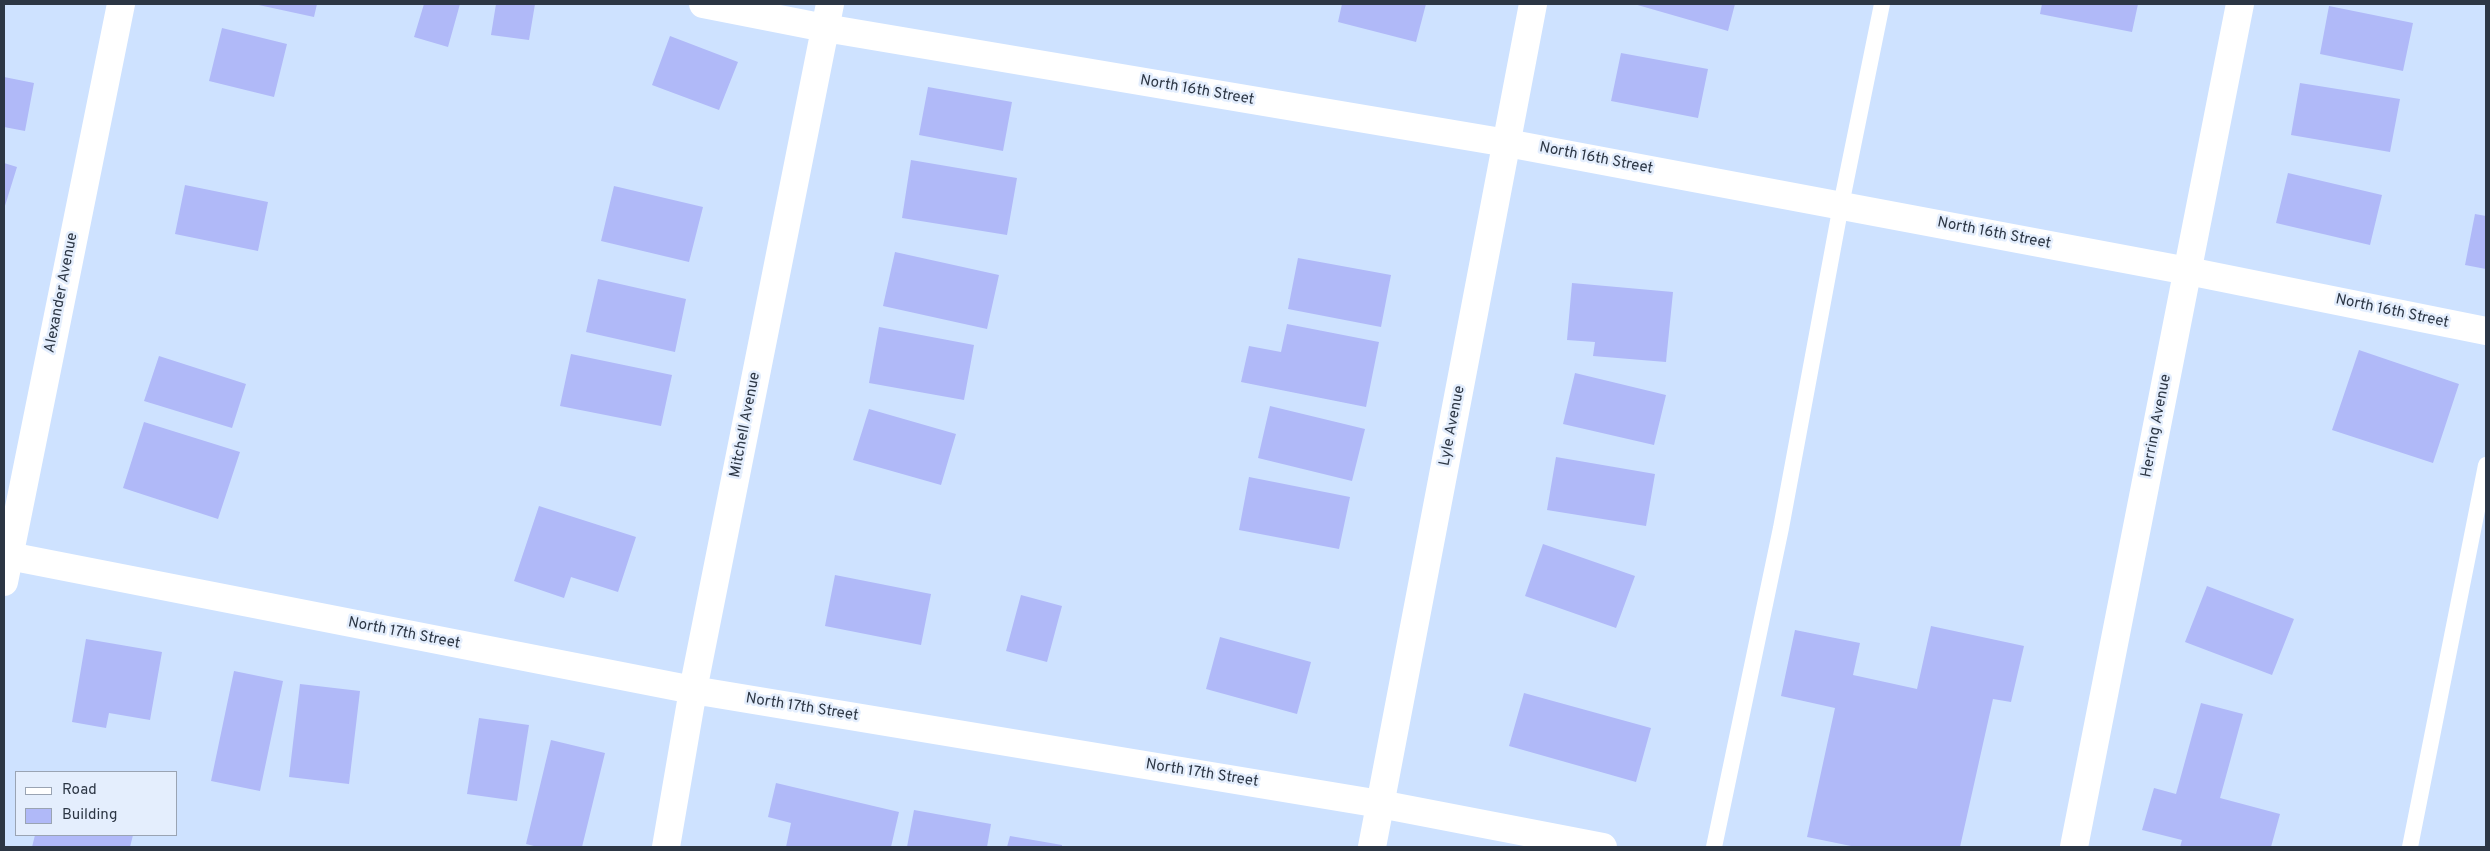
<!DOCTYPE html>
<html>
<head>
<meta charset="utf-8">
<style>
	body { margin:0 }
	#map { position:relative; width:2490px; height:851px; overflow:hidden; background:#cee2ff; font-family:Overpass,sans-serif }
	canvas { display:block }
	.frame { position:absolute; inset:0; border:5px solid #2c3644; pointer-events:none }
	.legend { position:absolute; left:15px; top:771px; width:162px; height:65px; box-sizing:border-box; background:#e4eefd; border:1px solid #9aa4b3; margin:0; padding:6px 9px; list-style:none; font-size:15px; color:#2c3644 }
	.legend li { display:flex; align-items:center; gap:10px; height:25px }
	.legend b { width:25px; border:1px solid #9aa4b3 }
</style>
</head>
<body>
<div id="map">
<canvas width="2490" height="851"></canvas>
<div class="frame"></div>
<ul class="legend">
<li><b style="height:6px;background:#fff"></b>Road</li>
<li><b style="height:14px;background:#b0b9f8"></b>Building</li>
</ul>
</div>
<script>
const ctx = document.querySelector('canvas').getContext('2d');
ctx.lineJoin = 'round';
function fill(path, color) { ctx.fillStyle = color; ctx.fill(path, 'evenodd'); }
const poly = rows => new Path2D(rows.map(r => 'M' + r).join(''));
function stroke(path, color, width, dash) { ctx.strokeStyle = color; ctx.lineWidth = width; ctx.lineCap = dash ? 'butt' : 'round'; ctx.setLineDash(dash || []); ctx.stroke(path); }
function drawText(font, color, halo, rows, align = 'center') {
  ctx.font = font + ' Overpass,sans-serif'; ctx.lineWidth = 5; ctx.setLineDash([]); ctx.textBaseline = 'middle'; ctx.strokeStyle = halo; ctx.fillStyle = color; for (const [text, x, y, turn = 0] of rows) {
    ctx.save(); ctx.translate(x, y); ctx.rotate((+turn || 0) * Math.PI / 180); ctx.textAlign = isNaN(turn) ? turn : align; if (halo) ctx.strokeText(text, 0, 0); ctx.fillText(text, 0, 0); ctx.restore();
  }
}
fill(poly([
	[254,4,317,4,314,17],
	[424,4,460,4,448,47,414,37],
	[496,4,535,4,529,40,491,35],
	[1342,4,1426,4,1416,42,1338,22],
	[1634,4,1735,4,1728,31],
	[2042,4,2138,4,2132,32,2040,14],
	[2329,6,2413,23,2403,71,2320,54],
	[222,28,287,44,274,97,209,81],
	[670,36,738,62,719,110,652,85],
	[1621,53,1708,69,1698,118,1611,101],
	[4,77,34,83,25,131,4,127],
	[2300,83,2400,99,2390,152,2291,135],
	[928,87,1012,102,1003,151,919,135],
	[911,160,1017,178,1007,235,902,218],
	[4,163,17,167,4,209],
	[2288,173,2382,195,2370,245,2276,223],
	[185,185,268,202,258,251,175,234],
	[614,186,703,207,689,262,601,241],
	[2475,214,2486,216,2486,269,2465,265],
	[895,252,999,275,987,329,883,306],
	[1298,258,1391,275,1381,327,1288,309],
	[598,279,686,299,675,352,586,332],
	[1572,283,1673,292,1666,362,1593,356,1595,342,1567,340],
	[1287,324,1379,342,1366,407,1241,382,1249,346,1281,352],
	[879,327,974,345,964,400,869,383],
	[2359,350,2459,384,2433,463,2332,430],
	[571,354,672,375,661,426,560,406],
	[159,356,246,384,232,428,144,401],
	[1575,373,1666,395,1654,445,1563,424],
	[1270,406,1365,429,1352,481,1258,458],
	[869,409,956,434,941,485,853,460],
	[144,422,240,452,218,519,123,488],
	[1556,457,1655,474,1646,526,1547,510],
	[1249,477,1350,497,1339,549,1239,530],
	[539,506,636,537,618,592,571,577,564,598,514,581],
	[1543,544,1635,576,1616,628,1525,596],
	[835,575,931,594,921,645,825,626],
	[2207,586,2294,619,2272,675,2185,642],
	[1021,595,1062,606,1047,662,1006,651],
	[1931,626,2024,646,2011,702,1993,699,1960,847,1856,847,1807,837,1835,708,1781,696,1795,630,1860,643,1853,675,1917,689],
	[1220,637,1311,662,1297,714,1206,689],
	[86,639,162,652,150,720,109,713,106,728,72,722],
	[234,671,283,681,260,791,211,781],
	[300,684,360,691,349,784,289,777],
	[1524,693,1651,728,1636,782,1509,746],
	[2201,703,2243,714,2220,798,2280,814,2271,847,2180,847,2182,840,2142,830,2154,788,2176,794],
	[479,718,529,725,517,801,467,794],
	[551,740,605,753,582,847,538,847,526,844],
	[776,783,899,812,891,847,786,847,791,823,768,817],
	[914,810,991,824,987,847,907,847],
	[35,835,133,835,130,847,32,847],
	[1010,836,1062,845,1062,847,1007,847]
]), '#b0b9f8');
stroke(poly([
	[1714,847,1781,528,1841,205,1882,4],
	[2410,847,2486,465]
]), '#fff', 16);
stroke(poly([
	[703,4,825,28,1507,143,2188,271,2486,331],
	[4,555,693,690,1380,804,1603,847],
	[4,582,121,4],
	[666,847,693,690,830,4]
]), '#fff', 28);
stroke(poly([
	[1372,847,1533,4],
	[2074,847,2240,4]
]), '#fff', 28);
drawText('15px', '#2c3644', '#e4eefd', [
	["North 16th Street",1197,91,10],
	["North 16th Street",1596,159,11],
	["North 16th Street",1994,234,11],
	["Alexander Avenue",62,293,-79],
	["North 16th Street",2392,312,12],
	["Mitchell Avenue",746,425,-79],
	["Lyle Avenue",1453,426,-79],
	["Herring Avenue",2157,426,-79],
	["North 17th Street",404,634,11],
	["North 17th Street",802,708,9],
	["North 17th Street",1202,774,9]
]);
</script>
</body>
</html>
